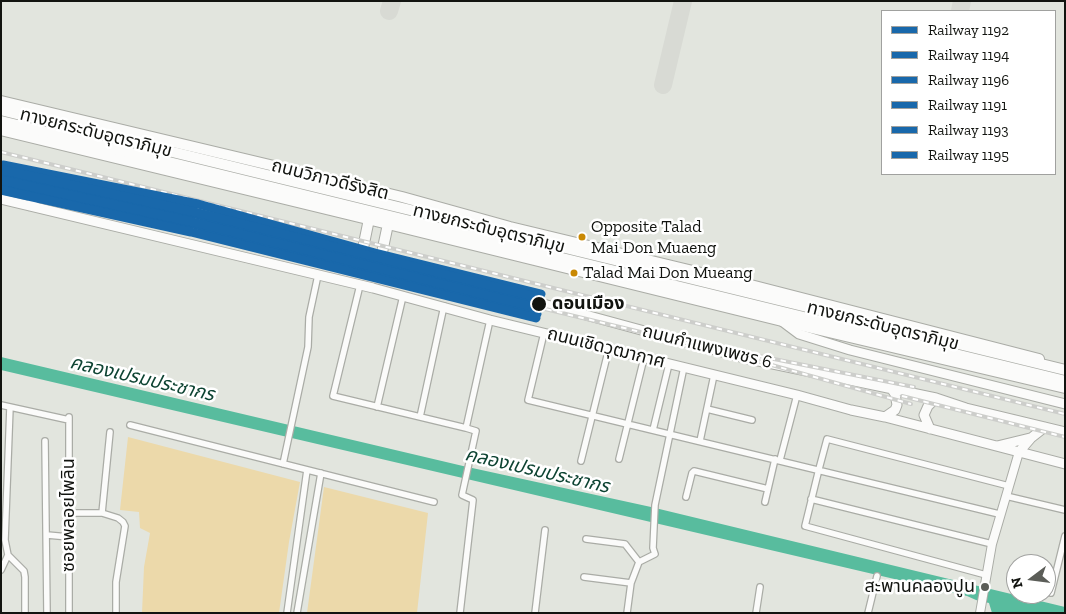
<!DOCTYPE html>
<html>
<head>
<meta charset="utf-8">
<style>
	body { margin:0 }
	#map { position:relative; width:1066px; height:614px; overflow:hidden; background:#e2e5de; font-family:"Zilla Slab",serif }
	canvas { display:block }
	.frame { position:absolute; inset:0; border:2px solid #121410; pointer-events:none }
	.legend { position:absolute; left:881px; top:10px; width:175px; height:165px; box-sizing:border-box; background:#fff; border:1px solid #a0a19f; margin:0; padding:6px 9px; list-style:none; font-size:15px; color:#121410 }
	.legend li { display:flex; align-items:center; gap:10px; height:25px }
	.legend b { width:25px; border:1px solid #a0a19f }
	.north { position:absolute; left:1006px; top:554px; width:50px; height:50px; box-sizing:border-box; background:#fff; border:1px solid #a0a19f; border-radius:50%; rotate:255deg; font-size:14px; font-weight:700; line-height:20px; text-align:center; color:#121410 }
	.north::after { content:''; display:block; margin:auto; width:18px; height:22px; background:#5b5d58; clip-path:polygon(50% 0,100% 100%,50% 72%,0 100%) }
</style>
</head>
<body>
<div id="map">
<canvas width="1066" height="614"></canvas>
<div class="frame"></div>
<ul class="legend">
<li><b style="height:6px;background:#1968ab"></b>Railway 1192</li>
<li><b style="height:6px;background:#1968ab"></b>Railway 1194</li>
<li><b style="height:6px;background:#1968ab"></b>Railway 1196</li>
<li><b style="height:6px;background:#1968ab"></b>Railway 1191</li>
<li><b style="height:6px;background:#1968ab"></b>Railway 1193</li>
<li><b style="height:6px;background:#1968ab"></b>Railway 1195</li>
</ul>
<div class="north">N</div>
</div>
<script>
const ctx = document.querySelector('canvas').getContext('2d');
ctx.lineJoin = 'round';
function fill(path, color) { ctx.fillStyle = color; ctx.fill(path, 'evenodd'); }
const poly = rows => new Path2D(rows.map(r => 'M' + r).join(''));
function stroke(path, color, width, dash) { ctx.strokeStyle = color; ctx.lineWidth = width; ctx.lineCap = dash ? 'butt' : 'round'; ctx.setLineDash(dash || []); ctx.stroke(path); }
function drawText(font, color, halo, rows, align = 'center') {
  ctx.font = font + ' "Zilla Slab","Noto Sans Thai",serif'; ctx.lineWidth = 5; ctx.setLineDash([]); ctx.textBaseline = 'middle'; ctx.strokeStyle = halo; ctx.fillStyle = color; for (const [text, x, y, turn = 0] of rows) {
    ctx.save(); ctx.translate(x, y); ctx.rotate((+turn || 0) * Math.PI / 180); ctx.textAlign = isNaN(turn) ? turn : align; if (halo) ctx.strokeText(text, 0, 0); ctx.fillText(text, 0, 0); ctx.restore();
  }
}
fill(poly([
	[128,437,300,482,289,542,279,613,142,613,144,567,150,533,140,528,139,512,120,510],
	[324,487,428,513,417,613,307,613]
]), '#ecd9aa');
fill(poly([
	[1,357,463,466,651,507,1065,607,1065,613,992,613,989,603,976,600,967,596,1,370]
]), '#58bc9e');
stroke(poly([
	[389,11,392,1],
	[960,11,962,1],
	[663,85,683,1]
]), '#d8dad4', 18);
const minor = poly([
	[360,285,333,396,466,428,490,320],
	[544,333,528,400,999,514],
	[1,405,69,420],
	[10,407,5,540,8,555,24,571,25,577,25,613],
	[377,407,403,296],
	[707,409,752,420],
	[69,417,69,613],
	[420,417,444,306],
	[130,425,434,502],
	[653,430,669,364],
	[110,432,102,513,118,518,123,522,125,526,116,582,116,613],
	[45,441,47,613],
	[700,441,714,375],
	[619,459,644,358],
	[780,460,797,395],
	[581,461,609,348],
	[283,464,308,347,309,317,318,275],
	[1006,496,1065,510],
	[686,497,692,473,694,471,768,489],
	[811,499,992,544],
	[765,502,775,459],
	[69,513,102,513],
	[47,535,69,537],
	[586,539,625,544,639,562],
	[1,570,8,555],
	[986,575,805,526,819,469,827,439,1009,486],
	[584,577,631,583],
	[1051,593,1065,536],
	[287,613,307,470],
	[297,613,321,473],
	[460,613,473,500,462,495,476,431,466,428],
	[535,613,545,530],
	[627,613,631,583,639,562,655,554,653,548,655,505,684,367],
	[756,613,760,587],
	[868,613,877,576]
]);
const tertiary = poly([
	[980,613,992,544,1019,452]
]);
const secondary = poly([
	[1,170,44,178,361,258,571,311,744,358,936,398,966,408,1065,432],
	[1,199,373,288,490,320,797,395,851,410,885,417,1065,464],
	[30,206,44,178],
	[783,322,799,334,850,350,1065,404],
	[885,417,895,410,897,405,895,394,891,388],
	[930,429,924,415,928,406,936,398],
	[997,446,1030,438],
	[1019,452,1031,438,1045,427]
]);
const trunk = poly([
	[1,101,291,170,402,197,510,227,743,283,1039,359],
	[1,130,388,224,782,321,1065,388],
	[361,258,369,219],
	[380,262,388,224]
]);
const motorway = poly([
	[1,110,1065,370],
	[1,121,1065,381]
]);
stroke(minor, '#aaaca6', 8);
stroke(tertiary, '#aaaca6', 10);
stroke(secondary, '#aaaca6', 11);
stroke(trunk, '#aaaca6', 12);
stroke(motorway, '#aaaca6', 12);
stroke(minor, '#fbfbfa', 5.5);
stroke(tertiary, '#fbfbfa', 8);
stroke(secondary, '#fbfbfa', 9);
stroke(trunk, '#fbfbfa', 10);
stroke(motorway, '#fbfbfa', 10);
const rail = poly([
	[1,152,1065,414],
	[175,207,211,217],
	[173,215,371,267,736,355,911,404],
	[759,356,914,387],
	[902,396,1065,437]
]);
stroke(rail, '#cdcecb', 4);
stroke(rail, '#fff', 2, [5.5]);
stroke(poly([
	[1,175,195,214,372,263,539,304]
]), '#1968ab', 9);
stroke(poly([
	[1,185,193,224,369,273,537,314]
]), '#1968ab', 9);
stroke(poly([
	[3,165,198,204,375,253,541,294]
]), '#1968ab', 9);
stroke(poly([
	[1,180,193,222,538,308]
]), '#1968ab', 9);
stroke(poly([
	[1,190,191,232,536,318]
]), '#1968ab', 9);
stroke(poly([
	[3,170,195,212,540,298]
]), '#1968ab', 9);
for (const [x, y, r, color] of [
	[582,237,4.5,"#c98903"],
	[574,273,4.5,"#c98903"],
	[539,304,8,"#121410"],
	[985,587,5,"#5b5d58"]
]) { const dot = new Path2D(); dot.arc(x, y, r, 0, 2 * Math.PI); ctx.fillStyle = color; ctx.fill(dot); stroke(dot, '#fff', 2); }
drawText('17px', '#121410', '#fff', [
	["Opposite Talad",591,227],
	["Mai Don Muaeng",591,248],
	["Talad Mai Don Mueang",583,273]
], 'left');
drawText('18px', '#121410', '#fff', [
	["ทางยกระดับอุตราภิมุข",96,133,14],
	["ถนนวิภาวดีรังสิต",330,180,14],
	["ทางยกระดับอุตราภิมุข",489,229,14],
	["ทางยกระดับอุตราภิมุข",883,326,14],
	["ถนนกำแพงเพชร 6",707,347,14],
	["ถนนเชิดวุฒากาศ",606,348,14],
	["ซอยพลอยไพลิน",69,515,-90]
]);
drawText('bold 18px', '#121410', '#fff', [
	["ดอนเมือง",552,304]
], 'left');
drawText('18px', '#121410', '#fff', [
	["สะพานคลองปูน",975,587]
], 'right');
drawText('italic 19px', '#0e4433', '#fff', [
	["คลองเปรมประชากร",142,379,13],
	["คลองเปรมประชากร",537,471,13]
]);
</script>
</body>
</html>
